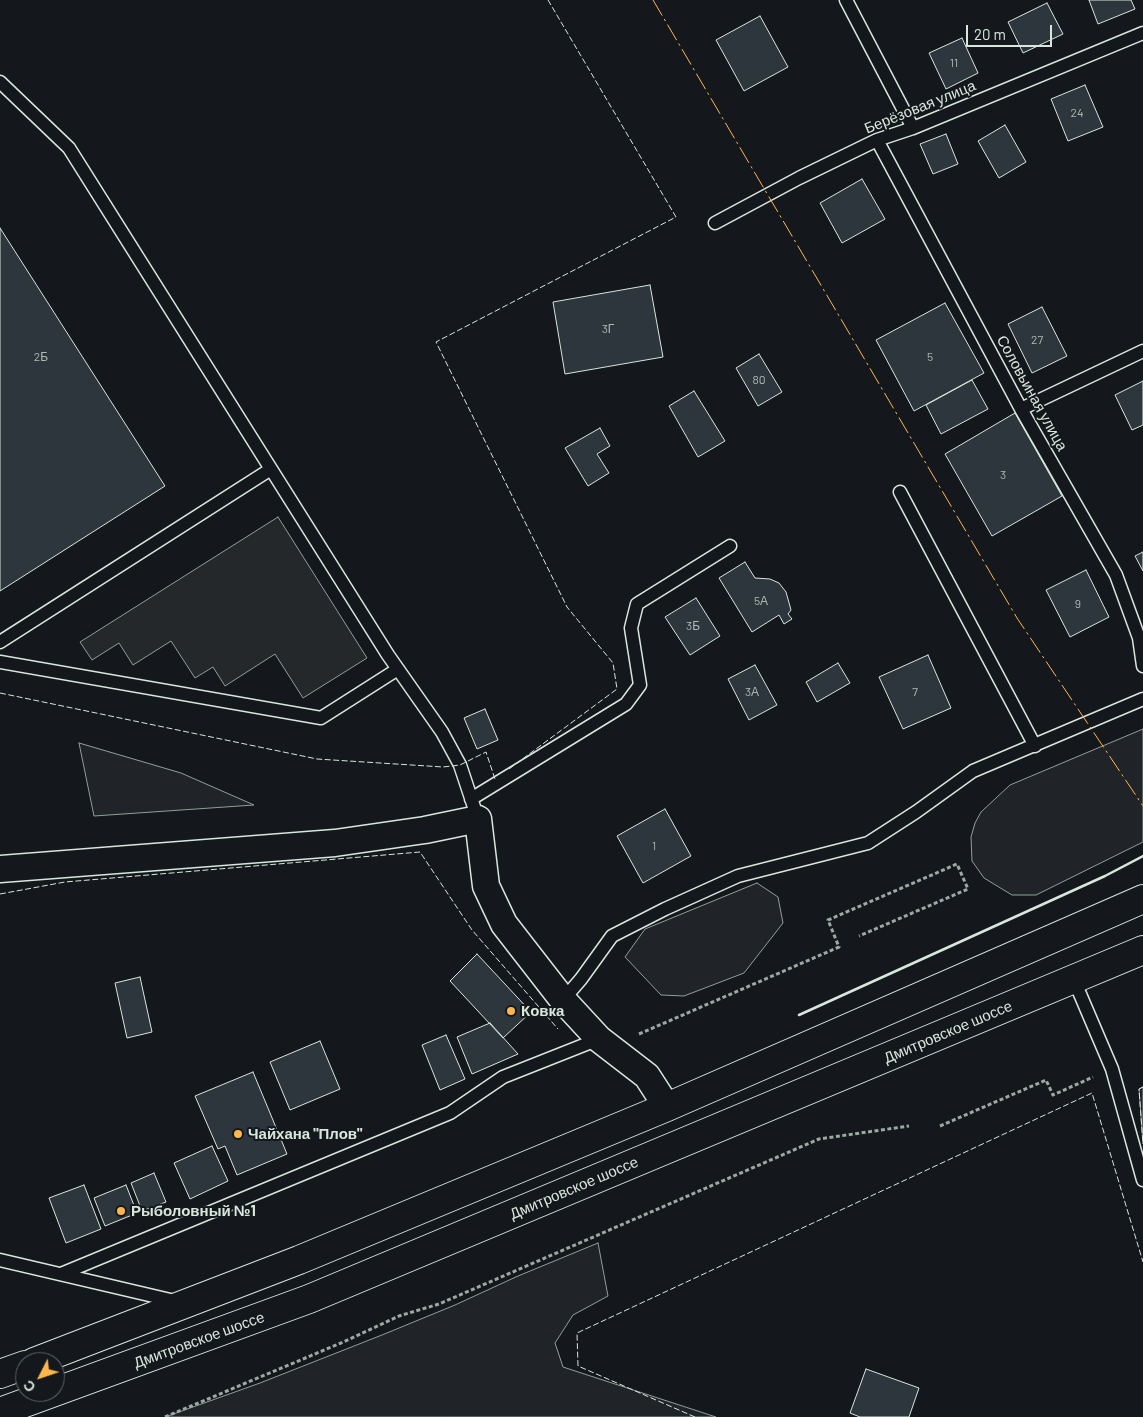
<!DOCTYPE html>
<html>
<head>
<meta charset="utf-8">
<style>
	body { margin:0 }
	#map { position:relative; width:1143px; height:1417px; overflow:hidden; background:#14181c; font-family:Barlow,sans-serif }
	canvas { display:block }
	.north { position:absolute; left:15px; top:1352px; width:50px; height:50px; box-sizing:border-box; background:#14181c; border:1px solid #626a69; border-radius:50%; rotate:229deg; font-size:14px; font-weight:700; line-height:20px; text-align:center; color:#d8e6dc }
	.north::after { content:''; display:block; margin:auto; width:18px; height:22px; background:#ffb74d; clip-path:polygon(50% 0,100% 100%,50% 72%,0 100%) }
	.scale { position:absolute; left:966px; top:25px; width:86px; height:22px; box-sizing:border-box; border:2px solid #d8e6dc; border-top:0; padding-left:6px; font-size:15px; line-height:18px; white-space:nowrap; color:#d8e6dc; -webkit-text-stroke:4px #14181c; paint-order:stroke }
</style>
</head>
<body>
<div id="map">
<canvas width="1143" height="1417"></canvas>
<div class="north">С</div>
<div class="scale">20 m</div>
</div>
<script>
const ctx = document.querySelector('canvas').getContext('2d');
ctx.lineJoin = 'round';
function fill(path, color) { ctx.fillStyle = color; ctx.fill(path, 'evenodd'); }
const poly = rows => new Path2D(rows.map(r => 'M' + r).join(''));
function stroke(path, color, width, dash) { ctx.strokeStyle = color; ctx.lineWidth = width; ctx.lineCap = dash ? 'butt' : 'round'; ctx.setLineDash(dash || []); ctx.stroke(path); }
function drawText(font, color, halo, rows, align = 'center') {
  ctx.font = font + ' Barlow,sans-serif'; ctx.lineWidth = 4; ctx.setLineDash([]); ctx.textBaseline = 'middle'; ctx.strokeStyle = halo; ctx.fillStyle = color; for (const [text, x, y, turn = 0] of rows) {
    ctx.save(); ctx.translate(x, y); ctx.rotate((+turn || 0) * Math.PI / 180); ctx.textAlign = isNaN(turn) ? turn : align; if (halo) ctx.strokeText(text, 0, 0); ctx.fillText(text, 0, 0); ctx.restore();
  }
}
const green = poly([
	[1143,729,1143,842,1036,895,1012,895,984,878,972,861,971,837,975,823,981,812,1010,785,1143,729],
	[79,743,181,773,254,805,94,816,79,743],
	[757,883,778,897,783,923,744,973,684,996,661,995,625,957,645,929,757,883],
	[1143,1087,1143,1144,1139,1089,1143,1087],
	[598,1243,608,1296,573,1315,555,1343,563,1367,716,1417,165,1417,260,1383,382,1335,455,1305,518,1276,598,1243]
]);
fill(green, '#202428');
stroke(green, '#939e99', 1);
const parking = poly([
	[278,517,367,658,303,698,275,654,225,686,213,667,195,678,171,641,133,665,119,643,92,660,80,642,278,517]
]);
fill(parking, '#24282b');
stroke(parking, '#939e99', 1);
const building = poly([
	[1089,0,1131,0,1135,9,1098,24,1089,0],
	[1047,3,1063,34,1023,53,1008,22,1047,3],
	[760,16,788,67,744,91,716,40,760,16],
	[962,38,978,73,946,89,929,53,962,38],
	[1085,85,1103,127,1068,141,1051,99,1085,85],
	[1005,125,1026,162,999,178,978,141,1005,125],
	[946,134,958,164,933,174,920,144,946,134],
	[862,179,885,219,842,243,820,203,862,179],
	[0,228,165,486,0,591,0,228],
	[650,285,663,357,565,374,553,302,650,285],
	[945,303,984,373,914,411,876,340,945,303],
	[1042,307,1067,356,1032,373,1008,324,1042,307],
	[759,354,782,392,758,406,736,368,759,354],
	[972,380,988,409,941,434,926,405,972,380],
	[1143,381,1143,425,1132,430,1115,395,1143,381],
	[694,391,725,441,698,457,669,406,694,391],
	[1015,413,1062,496,992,536,945,454,1015,413],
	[600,428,610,446,597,454,609,473,588,486,565,448,600,428],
	[1143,552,1143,571,1135,556,1143,552],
	[745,562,755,578,770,579,779,583,786,592,791,610,788,614,792,619,784,624,779,615,752,632,719,578,745,562],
	[1086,570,1109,617,1070,637,1046,590,1086,570],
	[696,598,720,636,690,655,665,617,696,598],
	[928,655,951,708,903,729,879,677,928,655],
	[838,663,850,683,817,702,806,682,838,663],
	[755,665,777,705,749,720,728,679,755,665],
	[485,709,498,740,477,749,464,718,485,709],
	[665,809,691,856,643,883,617,836,665,809],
	[477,954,531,1012,503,1038,450,981,477,954],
	[140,977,152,1032,127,1038,115,983,140,977],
	[490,1023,518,1054,472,1074,457,1037,490,1023],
	[446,1035,465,1079,440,1090,422,1045,446,1035],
	[320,1041,340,1089,290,1110,270,1062,320,1041],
	[253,1072,287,1154,237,1175,225,1146,218,1149,195,1096,253,1072],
	[212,1146,228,1181,190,1199,174,1163,212,1146],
	[154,1173,166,1202,142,1211,131,1183,154,1173],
	[84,1185,101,1229,66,1243,49,1198,84,1185],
	[126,1185,137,1213,105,1226,94,1198,126,1185],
	[866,1369,919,1388,909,1417,860,1417,850,1413,866,1369]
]);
fill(building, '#2c363c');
stroke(building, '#d8e6dc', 1);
const lane = poly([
	[846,0,913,128],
	[0,82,69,148,388,655,442,732,460,765,478,819],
	[877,140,1021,409,1116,575,1139,638,1143,666],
	[715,223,799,178,877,140,913,128,1143,33],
	[1021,409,1143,351],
	[900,492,1035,746],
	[0,642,271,469],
	[0,662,321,718,398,669],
	[471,799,626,704,640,685,631,628,637,604,730,546],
	[1074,980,1112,1069,1143,1180],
	[563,1000,581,979,612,936,665,909,738,876,868,843,916,812,973,771,1143,699],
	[0,1260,179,1302],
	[61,1274,450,1113,503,1077,599,1039]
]);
const street = poly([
	[0,869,335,843,425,830,478,819,486,886,504,924,563,1000,599,1039,647,1076,667,1107]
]);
const highway = poly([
	[34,1362,299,1260,667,1107,1143,899],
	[0,1374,25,1365],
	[0,1412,309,1299,1143,950]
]);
stroke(lane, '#d8e6dc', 15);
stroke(street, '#d8e6dc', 29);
stroke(highway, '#d8e6dc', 30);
stroke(poly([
	[639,1034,839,947,828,920,957,864,968,889,859,936],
	[940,1126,1046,1080,1053,1095,1093,1077],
	[165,1417,341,1343,399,1316,439,1304,819,1139,909,1126]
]), '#9da8a2', 3, [4, 2.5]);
stroke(lane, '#14181c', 12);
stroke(street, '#14181c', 26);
stroke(highway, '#14181c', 28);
stroke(poly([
	[0,693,317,759,443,767,460,765,486,752,495,779,497,778],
	[509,769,617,689,613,663,567,607,436,342,676,217,548,0],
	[0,894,65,882,420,852,472,930,558,1029],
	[1143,1087,1139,1089,1143,1144],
	[695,1417,578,1366,577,1333,1092,1093,1143,1262]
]), '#d8e6dc', 1, [6, 2.5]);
stroke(poly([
	[799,1015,1105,876,1143,856]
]), '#d8e6dc', 2.5);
stroke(poly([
	[653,0,1017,618,1143,806]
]), '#ffb74d', 1, [18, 4, 2.5, 4]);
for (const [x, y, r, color] of [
	[511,1011,5,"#ffb74d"],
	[238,1134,5,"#ffb74d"],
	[121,1211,5,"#ffb74d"]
]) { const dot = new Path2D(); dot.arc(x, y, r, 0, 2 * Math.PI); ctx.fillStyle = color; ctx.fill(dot); stroke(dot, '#14181c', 2); }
drawText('12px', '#adbab4', null, [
	["11",954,63],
	["24",1077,113],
	["3Г",608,329],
	["27",1037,340],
	["2Б",41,357],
	["5",930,357],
	["80",759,380],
	["3",1003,475],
	["5А",761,601],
	["9",1078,604],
	["3Б",693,626],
	["3А",752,692],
	["7",915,692],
	["1",654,846]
]);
drawText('15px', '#d8e6dc', '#14181c', [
	["Берёзовая улица",920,107,-22],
	["Соловьиная улица",1032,393,61],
	["Дмитровское шоссе",948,1032,-23],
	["Дмитровское шоссе",574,1188,-23],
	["Дмитровское шоссе",199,1340,-20]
]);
drawText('bold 15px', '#d8e6dc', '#14181c', [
	["Ковка",521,1011],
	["Чайхана \"Плов\"",248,1134],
	["Рыболовный №1",131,1211]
], 'left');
</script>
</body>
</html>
